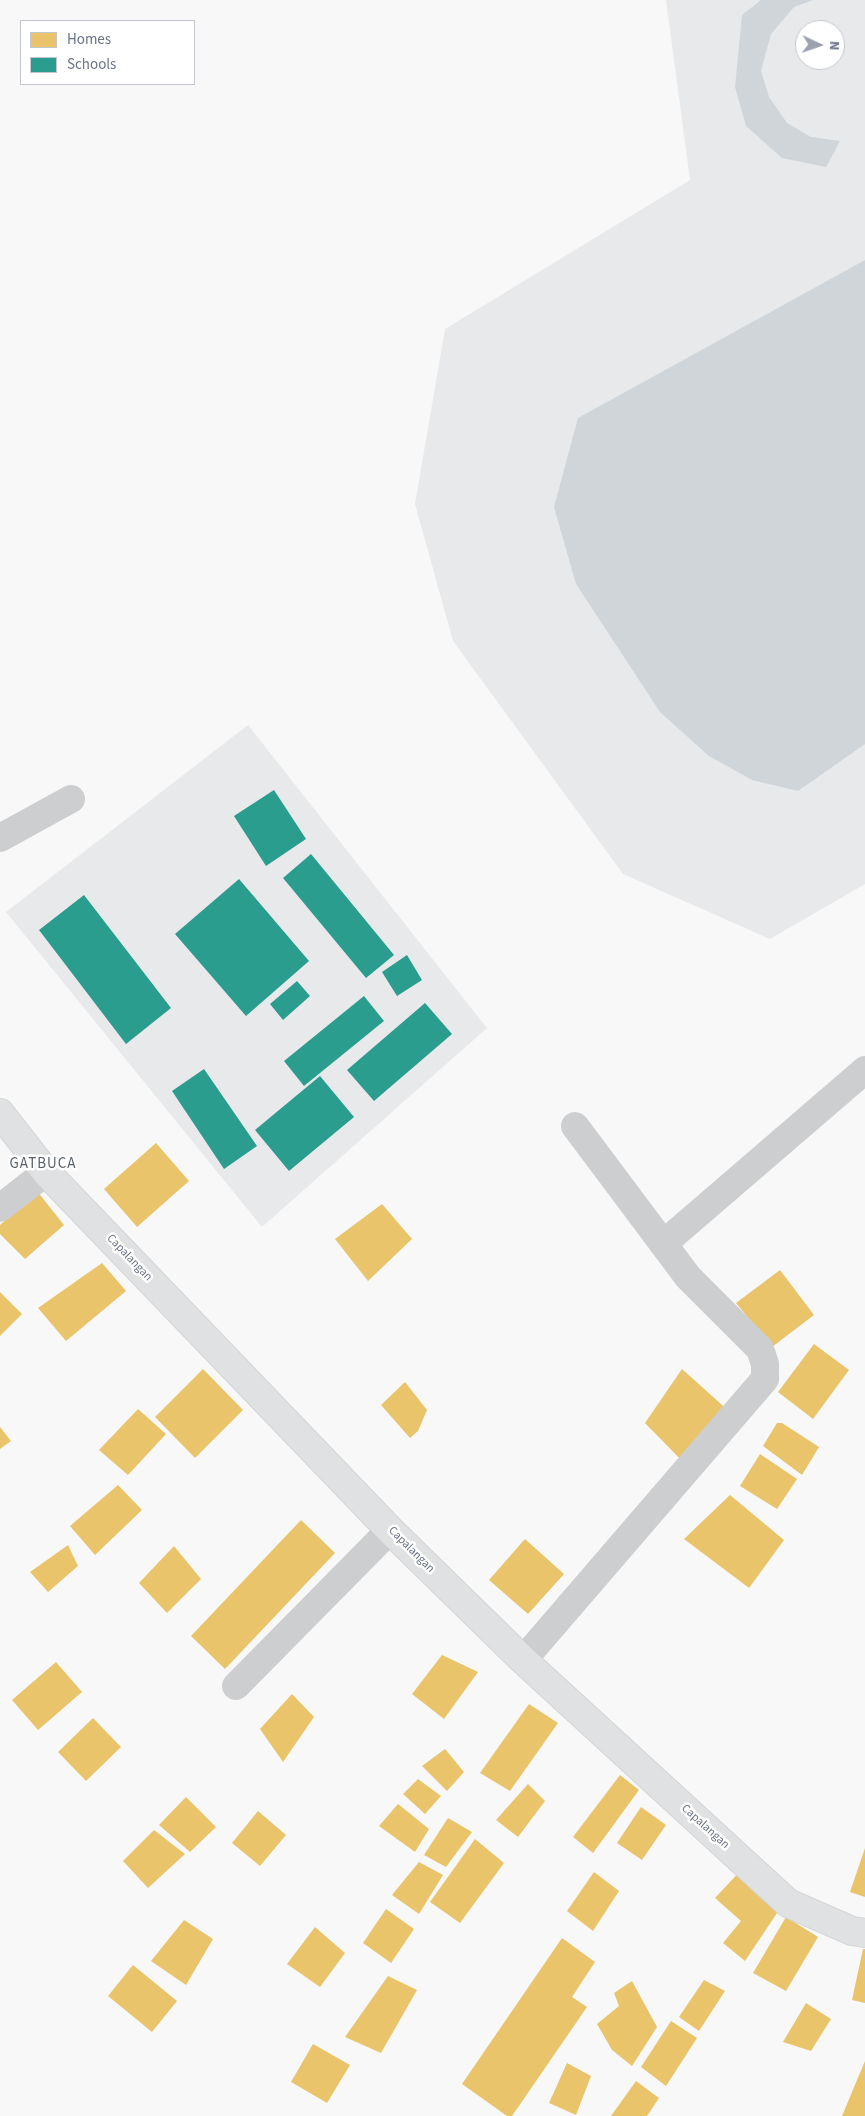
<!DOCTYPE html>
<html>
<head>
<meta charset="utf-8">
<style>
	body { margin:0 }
	#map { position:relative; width:865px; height:2116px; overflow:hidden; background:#f8f8f8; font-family:"Source Sans 3",sans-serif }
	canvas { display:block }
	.legend { position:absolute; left:20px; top:20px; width:175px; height:65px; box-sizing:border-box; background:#fff; border:1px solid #c4c7ce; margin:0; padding:6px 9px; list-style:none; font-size:15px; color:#6b7485 }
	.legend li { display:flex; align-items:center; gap:10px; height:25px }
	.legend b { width:25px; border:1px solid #c4c7ce }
	.north { position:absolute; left:795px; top:20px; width:50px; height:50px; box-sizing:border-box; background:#fff; border:1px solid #c4c7ce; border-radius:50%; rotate:93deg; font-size:14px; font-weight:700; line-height:20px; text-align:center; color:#6b7485 }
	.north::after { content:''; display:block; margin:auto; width:18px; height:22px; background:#9ca2ad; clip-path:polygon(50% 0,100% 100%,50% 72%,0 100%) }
</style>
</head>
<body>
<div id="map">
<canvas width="865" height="2116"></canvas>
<ul class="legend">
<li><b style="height:14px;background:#e9c46a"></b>Homes</li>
<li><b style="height:14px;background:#2a9d8f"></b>Schools</li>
</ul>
<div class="north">N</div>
</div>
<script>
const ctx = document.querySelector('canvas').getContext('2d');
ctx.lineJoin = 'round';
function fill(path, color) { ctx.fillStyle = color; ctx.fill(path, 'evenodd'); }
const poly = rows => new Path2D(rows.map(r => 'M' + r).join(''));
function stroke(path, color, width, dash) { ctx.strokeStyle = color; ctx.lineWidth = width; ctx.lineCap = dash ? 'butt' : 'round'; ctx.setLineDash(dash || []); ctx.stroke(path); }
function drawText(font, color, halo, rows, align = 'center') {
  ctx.font = font + ' "Source Sans 3",sans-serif'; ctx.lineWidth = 5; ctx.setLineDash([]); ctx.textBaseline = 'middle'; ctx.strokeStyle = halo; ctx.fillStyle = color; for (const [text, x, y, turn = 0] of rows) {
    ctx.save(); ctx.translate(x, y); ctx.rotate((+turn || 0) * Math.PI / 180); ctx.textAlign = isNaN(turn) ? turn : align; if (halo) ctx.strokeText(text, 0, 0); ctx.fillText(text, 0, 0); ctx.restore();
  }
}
fill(poly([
	[666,0,865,0,865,884,770,939,623,874,453,641,415,504,445,329,690,180],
	[805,30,835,30,835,60,805,60],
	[248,725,487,1028,262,1227,6,912]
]), '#e8e9ea');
fill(poly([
	[761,0,813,0,794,7,771,34,761,71,769,97,787,123,811,137,840,141,826,167,782,158,746,126,735,87,742,15],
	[865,260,865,744,798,791,752,780,709,756,660,712,576,584,554,507,578,418]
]), '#d0d5d9');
fill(poly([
	[156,1143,189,1181,137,1227,104,1189],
	[37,1191,64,1225,25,1259,0,1234,0,1225],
	[382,1204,412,1239,368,1281,335,1239],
	[102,1263,126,1291,66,1341,38,1308],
	[780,1270,814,1315,772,1347,736,1303],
	[0,1292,22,1314,0,1336],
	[814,1344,849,1370,813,1419,778,1392],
	[203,1369,243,1410,195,1458,155,1417],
	[682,1369,731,1413,687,1466,645,1423],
	[405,1382,427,1410,418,1431,410,1438,381,1405],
	[138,1409,166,1434,128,1475,99,1450],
	[777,1423,782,1423,819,1447,802,1475,763,1446],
	[0,1427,11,1441,0,1449],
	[760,1454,797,1479,777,1509,740,1486],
	[118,1485,142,1510,95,1555,70,1526],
	[730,1495,784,1540,749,1588,684,1539],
	[301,1520,335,1553,225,1669,191,1636],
	[525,1539,564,1574,528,1614,489,1580],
	[68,1545,78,1566,48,1592,30,1572],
	[174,1546,201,1579,167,1613,139,1583],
	[442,1655,478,1672,444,1719,412,1694],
	[56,1662,82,1692,38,1730,12,1700],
	[292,1694,314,1717,283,1762,260,1729],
	[529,1704,558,1723,510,1791,480,1773],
	[93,1718,121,1747,86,1781,58,1752],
	[445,1749,464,1772,447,1791,422,1766],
	[620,1775,639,1790,593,1853,573,1837],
	[418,1779,441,1796,425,1814,403,1794],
	[528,1784,545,1801,518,1837,496,1820],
	[186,1797,216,1827,190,1852,159,1825],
	[398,1804,429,1829,415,1852,379,1826],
	[641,1807,666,1825,642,1860,617,1843],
	[258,1811,286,1835,260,1866,232,1843],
	[448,1818,472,1832,446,1867,424,1855],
	[154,1830,185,1854,148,1888,123,1861],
	[475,1839,504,1863,460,1923,430,1902],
	[865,1848,865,1897,850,1892],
	[419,1862,443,1875,419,1914,392,1895],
	[743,1868,783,1904,745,1961,723,1943,741,1921,715,1898],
	[594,1872,619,1891,593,1931,567,1911],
	[386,1909,414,1929,391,1963,363,1943],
	[786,1917,818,1937,786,1991,753,1973],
	[184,1920,213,1939,186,1985,151,1961],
	[315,1927,345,1953,320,1987,287,1964],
	[562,1938,595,1962,572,1997,587,2007,512,2116,507,2116,462,2084],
	[863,1949,865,1949,865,2003,852,2000],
	[133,1965,177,2001,152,2032,108,1996],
	[388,1976,417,1990,381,2053,345,2037],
	[704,1980,725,1991,699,2031,679,2017],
	[632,1981,657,2027,632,2066,612,2050,597,2024,619,2006,614,1993],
	[806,2003,831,2019,811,2051,783,2042],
	[671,2021,697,2038,666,2086,641,2067],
	[313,2044,350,2065,327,2103,291,2082],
	[865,2061,865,2116,842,2116],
	[567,2063,591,2076,576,2115,549,2103],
	[636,2081,659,2098,647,2116,611,2116]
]), '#e9c46a');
fill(poly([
	[274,790,306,839,266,866,234,816],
	[311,854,394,955,366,978,283,878],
	[239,879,309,961,246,1016,175,934],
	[84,895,171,1008,126,1044,39,930],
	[407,955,422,980,397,996,382,972],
	[297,981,310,996,283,1020,270,1004],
	[364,996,384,1021,304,1086,284,1061],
	[425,1003,452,1034,374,1101,347,1070],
	[204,1069,257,1146,224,1169,172,1091],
	[320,1076,354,1117,289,1171,255,1130]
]), '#2a9d8f');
const secondary = poly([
	[0,1113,46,1172,390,1530,523,1660,788,1903,852,1931,865,1933]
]);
stroke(secondary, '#d4d5d6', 30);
stroke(poly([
	[0,838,71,799],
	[0,1208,46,1172],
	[663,1244,865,1070],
	[523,1660,765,1379,765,1364,760,1349,688,1277,575,1126],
	[236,1686,390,1530]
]), '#cdcecf', 28);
stroke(secondary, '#e0e1e2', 28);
drawText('12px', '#6b7485', '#fff', [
	["Capalangan",129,1258,46],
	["Capalangan",411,1550,45],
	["Capalangan",705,1827,42]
]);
ctx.letterSpacing = '1px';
drawText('15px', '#585f6b', '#fff', [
	["GATBUCA",43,1165]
]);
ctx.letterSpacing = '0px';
</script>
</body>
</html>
